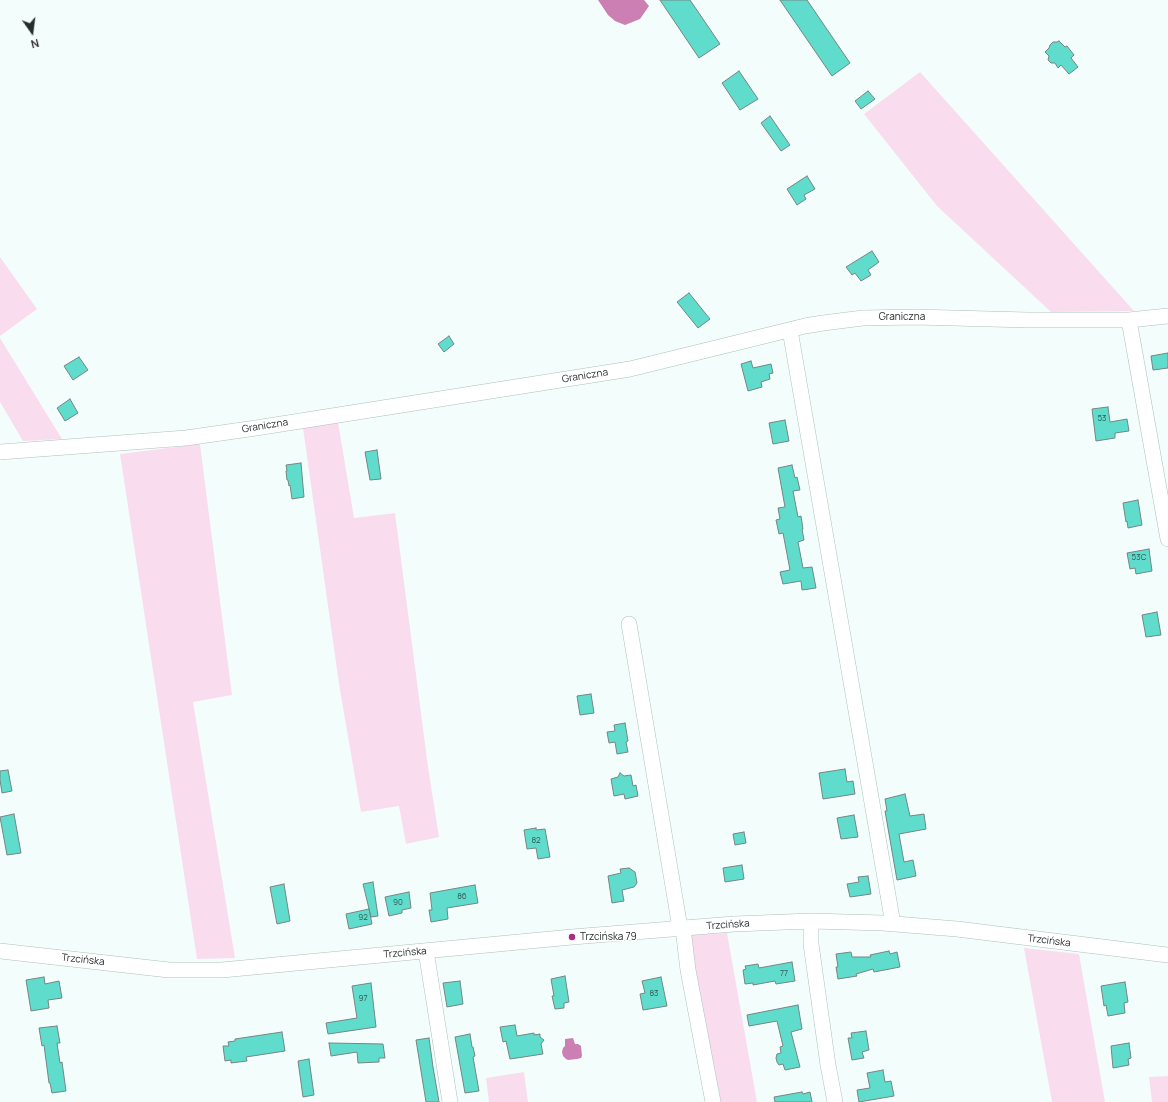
<!DOCTYPE html>
<html>
<head>
<meta charset="utf-8">
<style>
	body { margin:0 }
	#map { position:relative; width:1168px; height:1102px; overflow:hidden; background:#f3fefc; font-family:Manrope,sans-serif }
	canvas { display:block }
	.north { position:absolute; left:12px; top:12px; width:40px; height:40px; -webkit-text-stroke:3px #fff; paint-order:stroke; rotate:166deg; font-size:11px; font-weight:700; line-height:16px; text-align:center; color:#252c2b }
	.north::after { content:''; display:block; margin:auto; width:14px; height:18px; background:#252c2b; clip-path:polygon(50% 0,100% 100%,50% 72%,0 100%) }
</style>
</head>
<body>
<div id="map">
<canvas width="1168" height="1102"></canvas>
<div class="north">N</div>
</div>
<script>
const ctx = document.querySelector('canvas').getContext('2d');
ctx.lineJoin = 'round';
function fill(path, color) { ctx.fillStyle = color; ctx.fill(path, 'evenodd'); }
const poly = rows => new Path2D(rows.map(r => 'M' + r).join(''));
function stroke(path, color, width, dash) { ctx.strokeStyle = color; ctx.lineWidth = width; ctx.lineCap = dash ? 'butt' : 'round'; ctx.setLineDash(dash || []); ctx.stroke(path); }
function drawText(font, color, halo, rows, align = 'center') {
  ctx.font = font + ' Manrope,sans-serif'; ctx.lineWidth = 3; ctx.setLineDash([]); ctx.textBaseline = 'middle'; ctx.strokeStyle = halo; ctx.fillStyle = color; for (const [text, x, y, turn = 0] of rows) {
    ctx.save(); ctx.translate(x, y); ctx.rotate((+turn || 0) * Math.PI / 180); ctx.textAlign = isNaN(turn) ? turn : align; if (halo) ctx.strokeText(text, 0, 0); ctx.fillText(text, 0, 0); ctx.restore();
  }
}
fill(poly([
	[920,72,1134,311,1051,312,937,206,864,114],
	[0,257,37,309,0,336],
	[0,338,62,439,23,441,0,402],
	[338,422,354,518,395,513,428,767,439,837,406,844,399,806,361,812,339,684,303,428],
	[200,444,232,695,193,702,235,958,197,959,120,454],
	[727,933,757,1102,721,1102,701,1008,688,935],
	[1024,948,1079,954,1105,1102,1052,1102],
	[524,1072,528,1102,489,1102,486,1078],
	[1168,1076,1168,1102,1152,1102,1149,1077]
]), '#fadcef');
fill(poly([
	[598,0,644,0,649,6,640,19,625,25,615,21,608,15],
	[573,1038,575,1044,578,1044,581,1046,582,1056,581,1058,577,1059,568,1060,566,1059,563,1056,562,1052,563,1048,565,1046,565,1039]
]), '#cb7fb2');
const building = poly([
	[660,0,690,0,720,44,699,58,660,0],
	[780,0,807,0,850,63,832,76,780,0],
	[1059,41,1065,47,1067,46,1074,55,1071,58,1078,67,1069,74,1061,65,1058,68,1055,63,1051,63,1048,60,1049,56,1045,52,1049,48,1050,45,1053,42,1057,42,1059,41],
	[739,71,758,99,740,110,722,83,739,71],
	[868,91,875,99,861,109,855,101,868,91],
	[770,116,790,145,781,151,761,123,770,116],
	[807,176,815,189,804,195,806,199,797,205,787,189,807,176],
	[872,251,879,262,868,270,871,275,861,281,855,273,852,275,846,267,872,251],
	[689,293,710,319,698,328,677,302,689,293],
	[449,336,454,344,444,352,438,344,449,336],
	[1168,353,1168,368,1153,370,1151,356,1168,353],
	[79,357,88,370,73,380,64,366,79,357],
	[751,361,753,368,771,364,773,373,769,374,770,379,761,382,762,387,748,391,741,364,751,361],
	[70,399,78,413,65,421,57,408,70,399],
	[1108,407,1110,422,1127,419,1129,431,1115,433,1115,438,1096,441,1092,409,1108,407],
	[785,420,789,441,773,444,769,423,785,420],
	[377,450,381,479,370,480,365,452,377,450],
	[301,463,304,497,292,499,290,485,289,486,288,480,287,480,286,471,287,471,286,465,301,463],
	[792,465,795,478,797,477,800,490,793,491,798,517,801,516,803,529,802,529,804,540,798,542,803,568,812,567,816,588,802,590,801,581,783,584,780,572,790,570,783,533,779,534,776,520,780,519,778,508,785,507,778,468,792,465],
	[1138,500,1142,525,1128,528,1127,521,1126,522,1123,503,1138,500],
	[1149,549,1152,571,1136,574,1135,568,1130,569,1127,553,1149,549],
	[1157,612,1161,635,1146,637,1142,615,1157,612],
	[591,694,594,713,580,715,577,696,591,694],
	[625,723,628,741,626,742,628,752,617,754,615,742,609,743,607,732,615,731,614,725,625,723],
	[845,769,847,782,853,781,855,794,823,799,819,773,845,769],
	[8,770,12,791,2,793,0,780,0,771,8,770],
	[620,773,624,776,631,775,633,786,636,785,638,796,625,799,624,794,614,796,611,779,618,777,620,773],
	[905,794,910,816,924,814,926,829,899,834,904,862,913,860,916,876,897,880,885,811,887,811,885,799,905,794],
	[14,814,21,853,7,855,0,817,14,814],
	[854,815,858,837,841,839,837,818,854,815],
	[536,828,536,830,545,829,550,857,538,859,536,848,527,849,524,830,536,828],
	[744,832,746,843,735,845,733,834,744,832],
	[742,865,744,879,725,882,723,868,742,865],
	[629,868,635,872,637,883,634,887,622,890,624,901,612,903,608,876,621,873,620,869,629,868],
	[868,876,871,894,850,897,847,884,859,882,858,877,868,876],
	[373,882,378,916,371,917,363,884,373,882],
	[284,884,290,921,277,924,270,887,284,884],
	[475,885,478,903,447,908,448,919,431,922,429,910,432,910,430,893,475,885],
	[409,892,411,908,402,910,402,913,389,916,385,897,409,892],
	[369,909,372,924,349,929,346,914,369,909],
	[889,951,890,954,897,952,900,967,874,972,873,969,856,974,857,976,838,979,836,967,838,967,836,954,851,952,852,957,871,957,870,955,889,951],
	[792,962,795,981,776,984,775,981,753,985,753,983,745,984,743,970,746,969,745,966,758,964,759,968,792,962],
	[565,976,569,1002,564,1003,564,1008,555,1009,552,996,554,996,551,979,565,976],
	[44,977,45,984,59,981,62,998,48,1000,49,1008,31,1011,26,980,44,977],
	[661,977,667,1006,643,1010,640,994,645,993,642,981,661,977],
	[460,981,463,1004,447,1007,443,983,460,981],
	[1125,982,1128,1002,1124,1003,1125,1013,1108,1016,1106,1005,1104,1006,1101,986,1125,982],
	[371,983,376,1027,328,1034,326,1023,357,1018,352,986,371,983],
	[798,1005,802,1029,791,1032,800,1067,785,1070,783,1064,779,1065,777,1062,776,1058,777,1054,781,1053,780,1047,783,1046,777,1021,749,1026,747,1015,798,1005],
	[515,1025,517,1036,534,1033,534,1035,540,1034,540,1037,544,1040,541,1044,543,1054,510,1059,506,1041,503,1042,500,1027,515,1025],
	[57,1026,60,1043,57,1043,60,1063,62,1062,66,1091,52,1093,50,1083,49,1083,44,1045,42,1046,39,1028,57,1026],
	[866,1031,869,1050,862,1052,864,1058,852,1060,848,1038,852,1038,851,1033,866,1031],
	[282,1032,285,1051,246,1057,247,1061,231,1063,231,1060,225,1061,223,1046,229,1046,228,1042,235,1041,235,1039,282,1032],
	[470,1034,472,1047,473,1047,475,1056,473,1057,479,1091,465,1093,455,1037,470,1034],
	[429,1038,433,1067,439,1102,426,1102,416,1040,429,1038],
	[329,1043,383,1044,385,1058,379,1058,379,1062,358,1063,357,1052,331,1056,329,1043],
	[1129,1043,1131,1058,1128,1059,1129,1065,1113,1068,1111,1046,1129,1043],
	[309,1059,314,1095,303,1097,298,1061,309,1059],
	[883,1070,885,1082,891,1081,894,1096,859,1102,857,1090,870,1088,867,1073,883,1070],
	[802,1092,803,1094,810,1092,812,1102,775,1102,774,1097,802,1092]
]);
fill(building, '#60dccd');
stroke(building, '#748683', 1);
const minor = poly([
	[1129,320,1168,539],
	[790,330,893,924],
	[0,452,186,438,256,428,630,369,805,326,823,323,863,318,915,317,1028,320,1129,320,1168,316],
	[629,624,680,928],
	[811,921,811,944,828,1065,835,1102],
	[683,928,688,970,713,1102],
	[0,951,169,970,222,970,572,937,734,924,811,921,883,923,957,929,1168,955],
	[426,951,450,1102]
]);
stroke(minor, '#adc0bc', 16);
stroke(minor, '#fff', 15);
for (const [x, y, r, color] of [
	[572,937,4,"#a62f87"]
]) { const dot = new Path2D(); dot.arc(x, y, r, 0, 2 * Math.PI); ctx.fillStyle = color; ctx.fill(dot); stroke(dot, '#fff', 1.5); }
drawText('8px', '#345854', null, [
	["53",1102,419],
	["53C",1139,558],
	["82",536,841],
	["86",462,897],
	["90",398,903],
	["92",363,918],
	["77",784,974],
	["83",654,994],
	["97",363,999]
]);
drawText('10px', '#252c2b', '#fff', [
	["Graniczna",902,317],
	["Graniczna",585,376,-9],
	["Graniczna",265,426,-9],
	["Trzcińska",728,925,-4],
	["Trzcińska",1049,941,7],
	["Trzcińska",405,953,-5],
	["Trzcińska",83,960,6]
]);
drawText('10px', '#252c2b', '#fff', [
	["Trzcińska 79",580,937]
], 'left');
</script>
</body>
</html>
